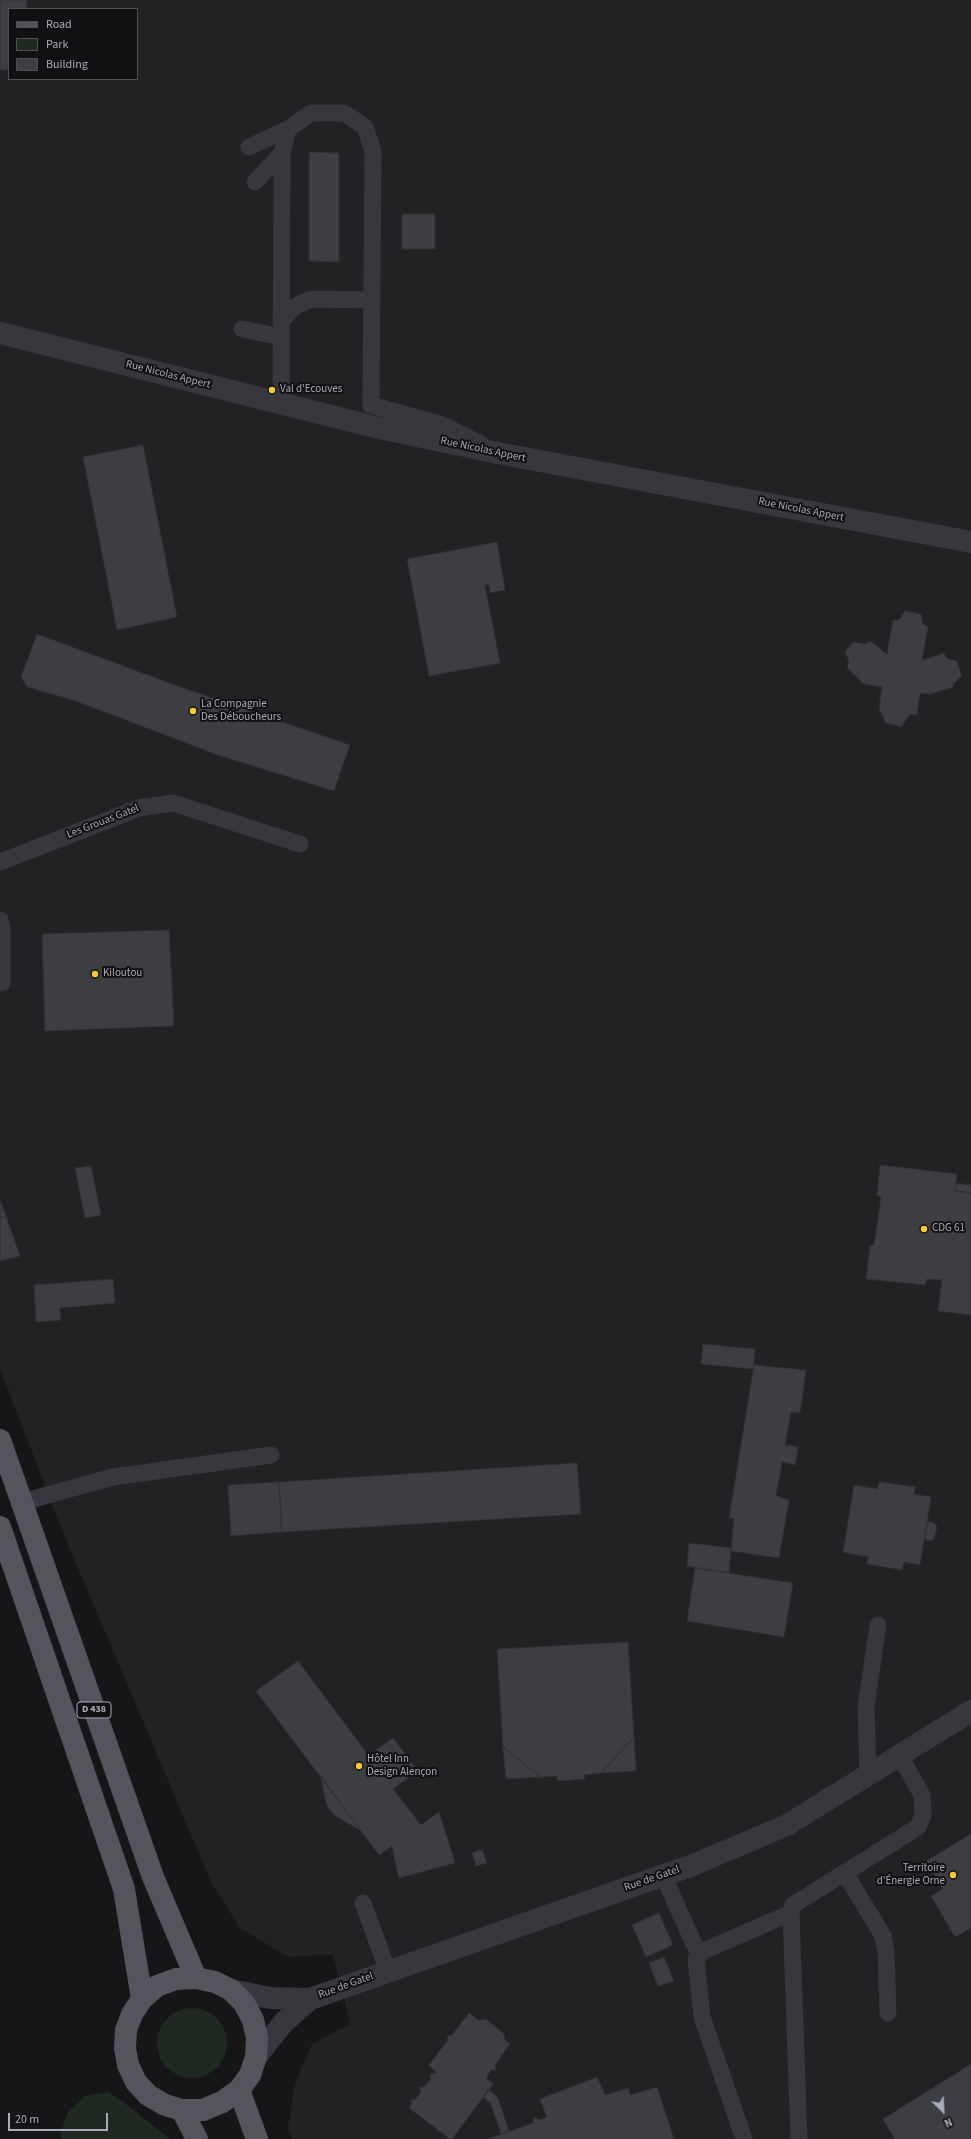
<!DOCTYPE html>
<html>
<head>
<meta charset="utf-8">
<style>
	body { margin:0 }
	#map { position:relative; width:971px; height:2139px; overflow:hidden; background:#161618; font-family:"Source Sans 3",sans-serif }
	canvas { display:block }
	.legend { position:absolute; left:8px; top:8px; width:130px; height:72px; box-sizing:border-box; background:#111113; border:1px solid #4d4f55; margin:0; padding:5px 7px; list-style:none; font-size:12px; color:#a8abb8 }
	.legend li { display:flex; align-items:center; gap:8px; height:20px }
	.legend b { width:20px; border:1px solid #4d4f55 }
	.north { position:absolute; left:923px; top:2091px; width:40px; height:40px; -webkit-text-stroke:3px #111113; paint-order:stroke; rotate:156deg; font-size:11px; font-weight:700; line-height:16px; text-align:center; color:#a8abb8 }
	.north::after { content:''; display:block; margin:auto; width:14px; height:18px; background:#a8abb8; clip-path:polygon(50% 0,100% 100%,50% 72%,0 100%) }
	.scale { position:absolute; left:8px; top:2113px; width:100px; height:18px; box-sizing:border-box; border:2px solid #a8abb8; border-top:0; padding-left:5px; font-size:12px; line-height:14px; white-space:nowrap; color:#a8abb8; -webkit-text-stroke:3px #111113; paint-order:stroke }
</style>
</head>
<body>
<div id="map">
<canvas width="971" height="2139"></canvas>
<ul class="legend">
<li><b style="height:5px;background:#53545c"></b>Road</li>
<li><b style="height:11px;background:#202822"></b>Park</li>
<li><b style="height:11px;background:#3d3e42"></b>Building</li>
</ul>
<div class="north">N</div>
<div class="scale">20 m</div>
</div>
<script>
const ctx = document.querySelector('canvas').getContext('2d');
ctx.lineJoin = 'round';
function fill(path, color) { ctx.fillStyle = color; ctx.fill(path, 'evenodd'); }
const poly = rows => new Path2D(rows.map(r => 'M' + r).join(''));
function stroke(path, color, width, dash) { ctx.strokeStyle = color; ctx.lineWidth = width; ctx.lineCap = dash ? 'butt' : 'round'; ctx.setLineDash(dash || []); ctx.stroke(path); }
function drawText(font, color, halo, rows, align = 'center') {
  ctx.font = font + ' "Source Sans 3",sans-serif'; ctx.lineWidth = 4; ctx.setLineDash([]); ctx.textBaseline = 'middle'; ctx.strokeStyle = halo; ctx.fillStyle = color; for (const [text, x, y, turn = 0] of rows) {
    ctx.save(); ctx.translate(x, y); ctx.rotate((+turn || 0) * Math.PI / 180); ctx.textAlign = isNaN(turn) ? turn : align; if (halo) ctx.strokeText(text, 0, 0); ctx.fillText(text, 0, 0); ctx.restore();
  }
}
fill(poly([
	[0,0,971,0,971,2139,292,2139,288,2127,295,2084,312,2044,350,2024,333,1954,288,1957,240,1928,212,1884,62,1530,0,1369],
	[9,9,137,9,137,79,9,79]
]), '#222225');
fill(poly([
	'157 2043a35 35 0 1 1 70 0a35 35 0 1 1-70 0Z',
	[108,2092,127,2105,170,2139,61,2139,61,2132,68,2112,85,2096]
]), '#202822');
const building = poly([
	[0,0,27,0,27,9,9,9,9,70,0,70,0,0],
	[309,152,339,153,339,262,309,261,309,152],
	[402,214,435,214,435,249,402,249,402,214],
	[143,445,177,617,117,630,83,457,143,445],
	[497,542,505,590,490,593,489,585,485,585,500,663,429,676,407,559,497,542],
	[905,611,921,614,923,624,928,627,922,660,944,653,946,658,957,661,962,676,954,683,953,687,931,694,920,693,917,715,910,714,901,727,886,723,879,708,882,687,864,684,847,668,849,661,845,652,853,642,865,644,870,641,887,654,893,620,899,620,905,611],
	[37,634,180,687,350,745,334,791,218,755,73,700,27,687,21,677,37,634],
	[169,930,174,1026,45,1031,42,934,169,930],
	[880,1165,957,1174,955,1191,971,1193,971,1315,938,1311,942,1280,927,1279,925,1285,866,1279,870,1245,874,1245,879,1212,881,1196,877,1196,880,1165],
	[91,1166,101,1215,85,1218,75,1168,91,1166],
	[956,1183,971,1185,971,1193,955,1191,956,1183],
	[0,1199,6,1216,0,1218,0,1199],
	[6,1216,20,1256,0,1261,0,1218,6,1216],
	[113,1279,115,1303,60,1308,61,1320,36,1322,34,1285,113,1279],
	[703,1344,755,1349,753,1369,701,1364,703,1344],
	[754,1365,806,1370,800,1413,791,1412,785,1445,798,1447,795,1465,782,1462,776,1496,789,1500,779,1558,731,1551,734,1519,729,1518,754,1365],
	[577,1463,581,1514,282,1532,279,1482,577,1463],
	[279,1482,282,1532,231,1536,228,1485,279,1482],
	[880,1482,915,1487,914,1494,931,1497,920,1565,904,1562,902,1570,867,1564,868,1557,843,1552,854,1485,877,1489,880,1482],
	[927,1522,933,1522,937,1527,934,1539,930,1541,925,1540,927,1522],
	[689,1543,731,1548,729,1573,687,1566,689,1543],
	[695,1568,793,1583,784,1637,687,1621,695,1568],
	[628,1642,634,1737,601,1773,584,1775,585,1779,557,1781,557,1776,541,1777,503,1747,497,1649,628,1642],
	[298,1661,369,1756,387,1742,412,1775,393,1789,421,1825,439,1812,455,1863,399,1878,392,1846,379,1855,256,1691,298,1661],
	[634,1737,636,1771,601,1773,634,1737],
	[393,1738,418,1771,412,1775,387,1742,393,1738],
	[503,1747,541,1777,506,1779,503,1747],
	[320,1775,360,1830,334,1815,327,1806,320,1775],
	[971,1834,971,1928,955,1937,931,1896,943,1889,926,1861,971,1834],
	[482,1849,487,1863,476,1866,472,1853,482,1849],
	[659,1913,673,1945,646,1957,632,1925,659,1913],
	[664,1957,674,1981,658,1986,649,1963,664,1957],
	[469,2013,478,2020,486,2019,504,2034,505,2040,510,2044,495,2065,496,2070,491,2070,486,2078,493,2084,452,2139,450,2139,409,2108,412,2104,411,2099,415,2100,421,2092,419,2087,424,2087,431,2079,430,2074,435,2074,436,2072,429,2065,448,2040,447,2036,452,2035,469,2013],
	[971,2064,971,2139,895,2139,883,2119,971,2064],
	[597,2077,605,2095,628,2088,630,2095,657,2087,674,2139,488,2139,533,2123,534,2117,539,2120,547,2117,540,2099,597,2077],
	[488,2089,498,2098,509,2131,501,2134,491,2104,483,2097,488,2089]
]);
fill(building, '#3d3e42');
stroke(building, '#313034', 1);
stroke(poly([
	[249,147,288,129],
	[255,182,282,153],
	[281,320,296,306,311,299,372,300],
	[242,329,281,337],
	[281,403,282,153,288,129,311,113,344,113,365,127,373,151,371,405,443,425,481,444],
	[0,862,139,808,173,803,300,844],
	[0,920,2,927,2,983],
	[22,1502,113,1477,271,1455],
	[868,1775,866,1706,878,1625],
	[845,1873,883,1936,886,1951,888,2013],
	[663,1875,699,1955],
	[363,1903,388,1971],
	[744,2139,702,2017,696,1959,703,1951,791,1913],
	[799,2139,791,1913,793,1905,918,1827,923,1815,922,1795,900,1756]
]), '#37373d', 17);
stroke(poly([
	[0,333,379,428,503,454,971,542],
	[231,1990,270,1998,310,1999,693,1865,787,1825,971,1711],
	[256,2057,284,2022,310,1999]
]), '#37373d', 22);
stroke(poly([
	[0,1440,153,1877,196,1978],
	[0,1527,124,1889,142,1999,132,2014,126,2030,125,2048,128,2065,136,2082,148,2095,165,2105,182,2110,203,2110,222,2102,239,2090,250,2075,256,2057,257,2038,253,2020,244,2003,231,1990,215,1982,196,1978,176,1979,157,1986,142,1999],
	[239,2090,257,2139],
	[182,2110,197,2139]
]), '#53545c', 22);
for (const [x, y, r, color] of [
	[272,390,4,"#f6ca30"],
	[193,711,4,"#f6ca30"],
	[95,974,4,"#f6ca30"],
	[924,1229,4,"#f6ca30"],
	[359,1766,4,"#f6ca30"],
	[953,1875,4,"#f6ca30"]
]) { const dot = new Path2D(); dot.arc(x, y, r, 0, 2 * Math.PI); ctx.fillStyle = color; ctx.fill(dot); stroke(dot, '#111113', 1.5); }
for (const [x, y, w] of [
	[94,1710,34]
]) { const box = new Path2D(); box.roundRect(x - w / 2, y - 8, w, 16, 3); ctx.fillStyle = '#111113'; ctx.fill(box); stroke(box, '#a8abb8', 1); }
drawText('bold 10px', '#a8abb8', null, [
	["D 438",94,1710]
]);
drawText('11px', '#a8abb8', '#111113', [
	["Rue Nicolas Appert",168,375,14],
	["Rue Nicolas Appert",483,450,12],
	["Rue Nicolas Appert",801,510,11],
	["Les Grouas Gatel",103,822,-21],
	["Rue de Gatel",652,1879,-19],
	["Rue de Gatel",346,1986,-20]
]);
drawText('11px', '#a8abb8', '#111113', [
	["Val d'Ecouves",280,390],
	["La Compagnie",201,705],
	["Des Déboucheurs",201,718],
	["Kiloutou",103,974],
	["CDG 61",932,1229],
	["Hôtel Inn",367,1760],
	["Design Alençon",367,1773],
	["Territoire",945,1869,"right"],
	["d'Énergie Orne",945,1882,"right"]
], 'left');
</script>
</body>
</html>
